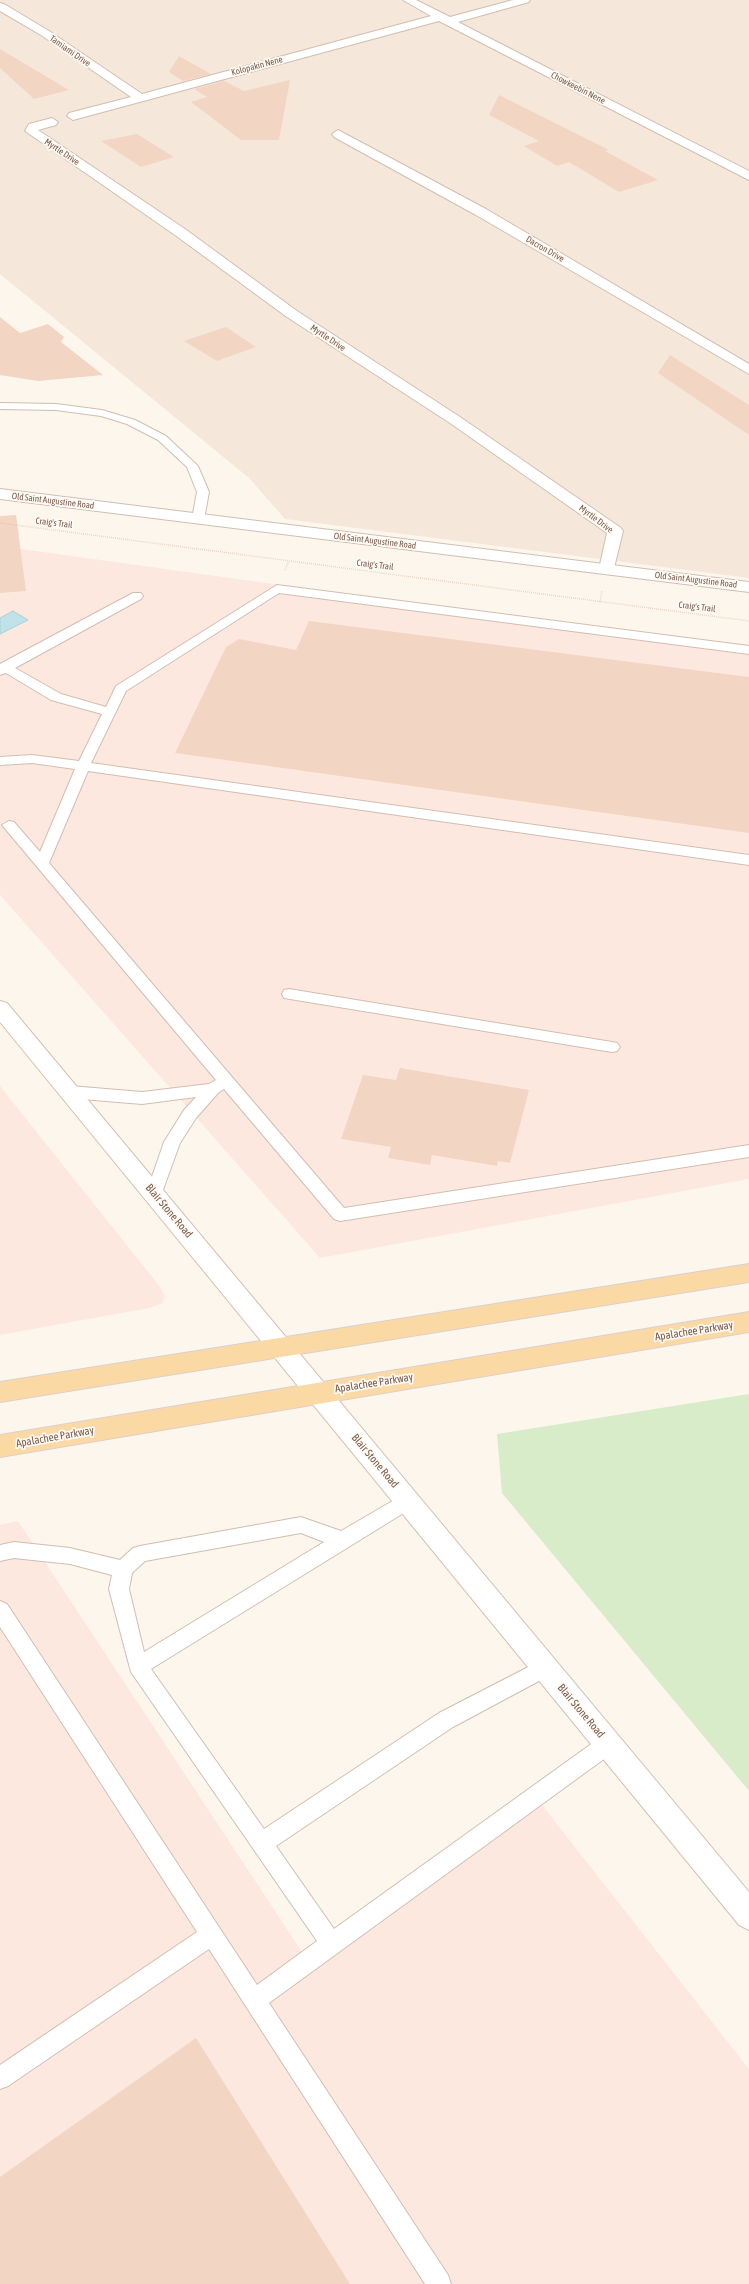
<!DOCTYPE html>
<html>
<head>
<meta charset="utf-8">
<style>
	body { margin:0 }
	canvas { display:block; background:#fdf6ec }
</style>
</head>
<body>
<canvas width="749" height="2284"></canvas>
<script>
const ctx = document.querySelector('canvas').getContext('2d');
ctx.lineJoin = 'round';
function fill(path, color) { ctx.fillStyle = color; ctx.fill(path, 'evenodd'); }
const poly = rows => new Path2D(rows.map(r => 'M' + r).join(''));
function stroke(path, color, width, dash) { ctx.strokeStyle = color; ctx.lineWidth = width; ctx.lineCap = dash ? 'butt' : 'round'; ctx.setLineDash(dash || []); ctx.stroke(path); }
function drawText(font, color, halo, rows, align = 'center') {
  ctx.font = font + ' "Asap Condensed",sans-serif'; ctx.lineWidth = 3.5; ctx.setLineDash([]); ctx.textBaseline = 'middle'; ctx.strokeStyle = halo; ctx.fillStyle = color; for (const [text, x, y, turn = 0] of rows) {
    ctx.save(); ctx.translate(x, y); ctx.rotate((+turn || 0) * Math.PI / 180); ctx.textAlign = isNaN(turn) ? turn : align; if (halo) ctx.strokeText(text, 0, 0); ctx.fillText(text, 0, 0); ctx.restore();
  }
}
fill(poly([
	[0,0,749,0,749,578,285,519,249,478,0,274]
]), '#f5e8da');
fill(poly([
	[0,546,749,650,749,1179,320,1258,0,895],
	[0,1086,161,1288,165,1296,163,1303,150,1308,0,1335],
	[18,1521,308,1961,535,1796,749,2069,749,2284,0,2284,0,1525]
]), '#fde8e0');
fill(poly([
	[749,1394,749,1791,502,1493,497,1434]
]), '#d8ecc9');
const water = poly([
	[13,611,28,620,0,634,0,618,13,611]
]);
fill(water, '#bfe3e8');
stroke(water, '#a5d3da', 1);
fill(poly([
	[0,49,69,90,34,99,0,68],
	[179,56,211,74,183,81,169,72],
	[290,80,279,140,241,140,191,102,207,97,194,89,224,81,244,91],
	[499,95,609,150,605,151,658,180,619,192,569,162,557,166,524,146,539,141,489,115],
	[137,134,174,157,141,167,101,141],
	[0,317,20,333,48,324,64,337,61,342,103,375,38,381,0,375],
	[226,327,256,347,217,361,184,341],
	[670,355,749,405,749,435,658,373],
	[16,515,26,591,0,593,0,516],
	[309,621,749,677,749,833,175,753,226,647,239,639,296,650],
	[400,1068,529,1090,510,1163,498,1161,497,1166,432,1155,430,1165,388,1158,391,1147,341,1139,363,1075,396,1080],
	[196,2038,350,2284,0,2284,0,2177]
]), '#f3d5c3');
const service = poly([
	[0,403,56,404,102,410,135,420,166,436,198,466,209,492,204,519,198,522,192,519,197,492,187,467,158,440,127,424,101,416,56,410,0,409,0,403],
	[277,585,749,646,749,654,279,593,126,691,91,763,749,855,749,865,88,771,49,863,344,1208,749,1145,749,1157,340,1221,334,1219,224,1089,218,1093,196,1118,180,1143,160,1198,154,1200,148,1198,146,1194,164,1142,184,1110,196,1097,142,1104,70,1098,64,1096,62,1092,64,1088,70,1086,142,1092,209,1084,216,1080,2,825,9,821,14,822,40,852,75,769,32,763,0,765,0,757,32,755,79,761,102,714,51,700,6,673,0,675,0,664,133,593,141,593,143,596,141,599,15,668,61,694,106,707,116,686,277,585],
	[289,989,612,1042,617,1043,620,1047,617,1051,612,1052,284,998,282,994,284,990,289,989],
	[408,1492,415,1494,417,1500,415,1506,151,1669,264,1829,439,1713,538,1662,545,1659,552,1662,555,1668,552,1674,453,1727,276,1846,334,1929,601,1737,608,1734,615,1737,618,1744,615,1751,269,2003,448,2275,451,2284,425,2284,209,1949,8,2086,0,2089,0,2065,197,1932,0,1627,0,1601,7,1604,257,1985,317,1941,131,1672,109,1589,112,1575,70,1564,14,1558,0,1561,0,1545,14,1542,70,1548,120,1560,133,1548,140,1546,301,1517,341,1531,408,1492],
	[301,1533,324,1542,144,1652,129,1589,132,1573,145,1561,301,1533]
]);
const minor = poly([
	[403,0,416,0,450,17,513,0,530,0,529,2,458,22,749,171,749,180,439,21,73,120,67,116,69,113,131,97,41,35,0,11,0,3,4,4,49,31,142,94,431,16,403,0],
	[52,118,58,122,56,125,38,130,185,229,297,311,460,417,621,528,623,531,613,572,601,572,599,569,607,533,450,423,287,317,175,235,25,131,29,124,52,118],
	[338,130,486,209,749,364,749,374,476,215,334,137,332,134,338,130]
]);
const tertiary = poly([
	[0,489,749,582,749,592,0,499,0,489]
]);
const secondary = poly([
	[0,1001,7,1003,749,1892,749,1930,739,1925,0,1022,0,1001]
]);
const primary = poly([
	[749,1264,749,1282,0,1402,0,1382,749,1264],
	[749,1312,749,1332,0,1457,0,1435,749,1312]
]);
stroke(service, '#d1beb0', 2);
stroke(minor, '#d1beb0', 2);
stroke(tertiary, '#d1beb0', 2);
stroke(secondary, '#d6c0b0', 2);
stroke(primary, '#dad1cd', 2);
stroke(poly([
	[0,523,749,621],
	[285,570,289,561],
	[600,602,602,591]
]), '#d9b8a5', 1.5, [0.5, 1.5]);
fill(service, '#fff');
fill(minor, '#fff');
fill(tertiary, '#fff');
fill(secondary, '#fff');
fill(primary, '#fbd9a5');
drawText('9px', '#7a5c4d', '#fffaf3', [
	["Tamiami Drive",70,51,35],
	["Kolopakin Nene",257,66,-15],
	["Chowkeebin Nene",578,88,27],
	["Myrtle Drive",62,152,34],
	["Dacron Drive",545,249,30],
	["Myrtle Drive",328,338,34],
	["Old Saint Augustine Road",53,501,7],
	["Myrtle Drive",596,519,37],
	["Craig's Trail",54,523,7],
	["Old Saint Augustine Road",375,541,7],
	["Craig's Trail",375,565,7],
	["Old Saint Augustine Road",696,580,7],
	["Craig's Trail",697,607,7]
]);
drawText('11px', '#7a5c4d', '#fffaf3', [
	["Blair Stone Road",169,1211,50],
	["Apalachee Parkway",694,1331,-9],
	["Apalachee Parkway",374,1383,-9],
	["Apalachee Parkway",55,1437,-10],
	["Blair Stone Road",375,1461,50],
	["Blair Stone Road",581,1711,50]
]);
</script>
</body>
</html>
